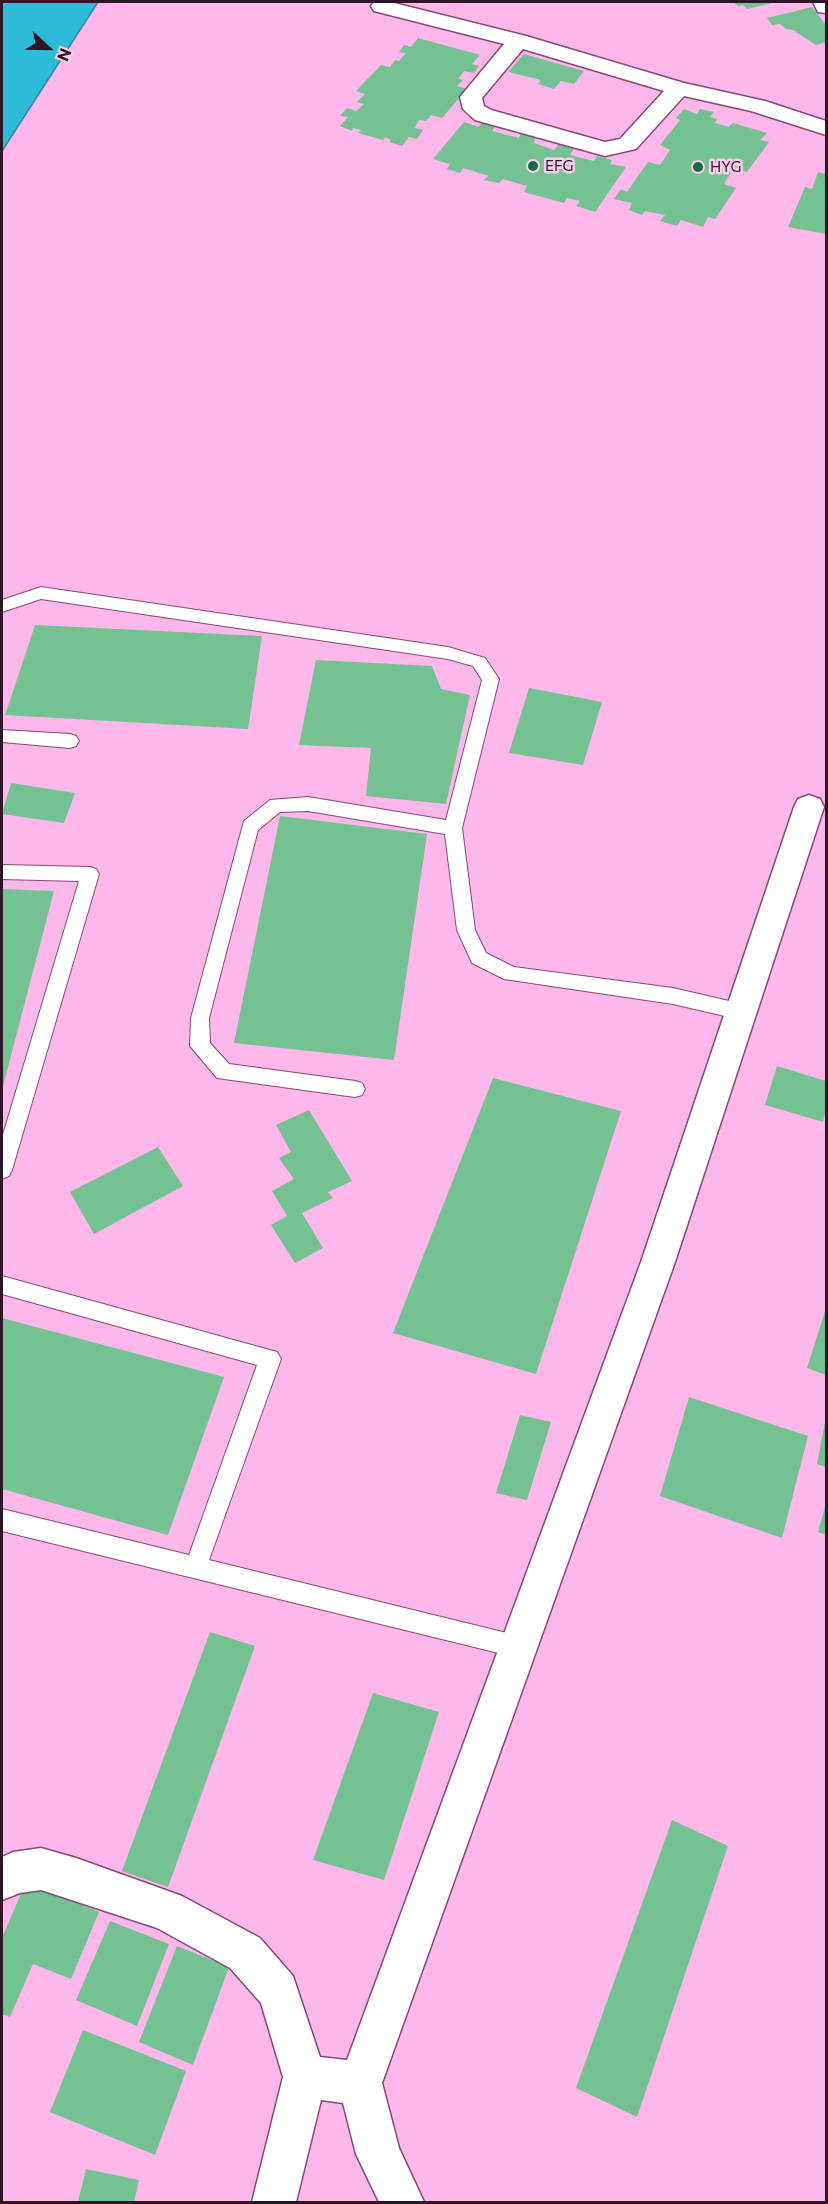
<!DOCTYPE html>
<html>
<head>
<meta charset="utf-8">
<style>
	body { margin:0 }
	#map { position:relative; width:828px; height:2204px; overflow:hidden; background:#fdb7eb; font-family:Commissioner,sans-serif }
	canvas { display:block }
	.frame { position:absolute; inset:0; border:3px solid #2e1528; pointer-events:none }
	.north { position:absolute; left:18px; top:18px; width:60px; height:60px; -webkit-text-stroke:4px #facfee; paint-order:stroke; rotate:112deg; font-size:16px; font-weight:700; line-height:24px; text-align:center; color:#2e1528 }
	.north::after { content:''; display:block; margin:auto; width:21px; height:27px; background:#2e1528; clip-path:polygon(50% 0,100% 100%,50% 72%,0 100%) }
</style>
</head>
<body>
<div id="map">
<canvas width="828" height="2204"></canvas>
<div class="frame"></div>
<div class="north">N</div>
</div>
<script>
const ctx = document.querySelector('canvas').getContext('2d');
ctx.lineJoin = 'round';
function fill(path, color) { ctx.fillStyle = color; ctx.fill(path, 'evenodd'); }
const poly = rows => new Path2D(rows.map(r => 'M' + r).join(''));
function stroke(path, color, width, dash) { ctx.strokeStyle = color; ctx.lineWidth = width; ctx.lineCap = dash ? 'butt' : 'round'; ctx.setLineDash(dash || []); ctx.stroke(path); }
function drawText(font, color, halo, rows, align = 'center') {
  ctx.font = font + ' Commissioner,sans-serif'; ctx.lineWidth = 5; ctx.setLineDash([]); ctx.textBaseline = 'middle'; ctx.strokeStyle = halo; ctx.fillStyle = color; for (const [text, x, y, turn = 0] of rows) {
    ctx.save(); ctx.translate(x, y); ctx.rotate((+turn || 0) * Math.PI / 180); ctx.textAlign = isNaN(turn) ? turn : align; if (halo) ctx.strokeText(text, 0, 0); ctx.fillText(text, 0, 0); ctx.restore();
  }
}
const water = poly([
	[2,2,98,2,2,151,2,2]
]);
fill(water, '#2cbcda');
stroke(water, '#2d8aa5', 1.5);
fill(poly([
	[733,2,776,2,747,9,743,5,738,6],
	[812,7,826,25,826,42,816,45,793,30,786,29,780,24,772,25,767,18],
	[418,38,480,55,472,64,479,66,474,73,464,71,458,79,463,80,457,86,467,89,442,118,431,115,426,121,419,120,415,128,423,130,417,139,409,137,402,146,389,142,391,140,385,137,383,140,358,133,361,130,353,128,352,131,340,126,348,117,340,116,347,108,356,111,364,104,357,102,365,94,356,91,381,65,390,67,395,60,399,61,406,53,399,52,404,45,411,47],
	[524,54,559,64,584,71,574,84,561,81,554,89,538,84,541,80,508,72],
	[684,109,697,114,700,109,714,112,710,117,717,119,715,123,728,127,733,123,767,133,760,140,769,142,747,172,733,169,724,184,736,188,715,219,708,217,703,227,681,220,677,226,660,221,665,215,645,211,642,215,629,210,632,203,614,199,621,189,627,192,648,162,660,165,670,150,660,145,680,120,676,118],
	[483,121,496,125,492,131,519,138,521,133,536,136,534,143,554,150,559,144,574,149,570,155,594,161,597,156,612,160,610,164,626,167,595,212,576,206,580,201,567,198,564,203,524,192,527,186,503,179,499,183,483,180,489,176,463,168,460,173,447,169,450,164,433,159,464,122,478,127],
	[818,172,826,174,826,234,788,227,805,187,812,189],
	[35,625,262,636,248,729,5,715],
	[316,660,432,666,441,689,470,695,446,804,366,796,371,748,299,745],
	[529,688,602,702,583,765,509,753],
	[11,783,75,793,64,823,2,814],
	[280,816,427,834,394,1060,234,1043],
	[2,889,54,891,2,1090],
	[777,1066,826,1081,826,1109,823,1122,765,1105],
	[493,1078,621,1111,536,1374,393,1333],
	[309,1110,352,1181,328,1192,333,1198,302,1213,323,1248,295,1263,271,1225,287,1216,272,1191,294,1179,279,1158,291,1152,276,1125],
	[158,1147,183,1186,94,1234,70,1192],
	[826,1308,826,1375,807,1368],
	[2,1318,224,1377,168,1535,2,1489],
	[689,1397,808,1436,782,1538,660,1496],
	[520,1415,551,1422,527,1500,496,1493],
	[825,1422,826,1422,826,1467,817,1464],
	[826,1503,826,1535,818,1532],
	[210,1632,255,1646,168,1887,122,1871],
	[373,1693,439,1712,384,1880,313,1860],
	[672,1820,728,1846,637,2117,576,2088],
	[26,1882,99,1912,71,1979,33,1964,10,2017,2,2014,2,1938],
	[110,1921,169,1944,137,2026,76,2000],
	[177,1946,229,1967,193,2065,139,2042],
	[83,2030,186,2071,155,2155,50,2112],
	[86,2169,139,2180,134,2202,78,2202]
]), '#74c192');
const lane = poly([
	[41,587,448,647,485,658,499,679,462,828,475,930,486,953,514,967,673,988,742,1004,749,1006,751,1012,749,1018,742,1020,673,1004,504,979,472,963,457,930,445,834,308,811,280,812,258,830,209,1018,210,1043,229,1064,355,1081,362,1083,365,1089,362,1095,355,1097,217,1078,190,1046,191,1018,244,821,270,800,308,797,446,820,482,680,473,666,448,659,41,599,2,612,2,600,41,587],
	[2,730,70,734,76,736,79,741,76,746,70,748,2,742,2,730],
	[2,865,90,867,96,869,99,874,12,1170,9,1176,2,1179,2,1138,79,881,2,879,2,865],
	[2,1276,277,1352,281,1359,209,1560,519,1636,527,1639,530,1647,527,1655,519,1658,2,1531,2,1509,189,1555,257,1365,2,1294,2,1276]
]);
const street = poly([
	[374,2,390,2,526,36,684,83,765,101,826,121,826,135,751,111,684,96,636,149,605,156,475,120,463,109,460,97,504,44,374,11,371,6,374,2],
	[523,49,664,91,620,139,605,142,491,110,484,106,482,98,523,49],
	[813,2,826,2,826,13,818,12,813,2],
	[809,795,820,799,824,807,675,1262,382,2083,399,2148,424,2202,379,2202,356,2154,343,2103,321,2100,296,2202,252,2202,283,2077,261,2003,230,1968,157,1928,41,1890,20,1893,2,1900,2,1857,13,1852,41,1848,76,1858,182,1896,260,1938,293,1976,320,2057,347,2060,641,1262,794,807,798,799,809,795]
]);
stroke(lane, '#854977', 2);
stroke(street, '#854977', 3);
fill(lane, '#fff');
fill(street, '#fff');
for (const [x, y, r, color] of [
	[533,166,6,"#126e42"],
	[698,167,6,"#126e42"]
]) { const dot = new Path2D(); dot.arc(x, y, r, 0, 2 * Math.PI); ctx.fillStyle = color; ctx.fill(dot); stroke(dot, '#facfee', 2); }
drawText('15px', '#2e1528', '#facfee', [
	["EFG",545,166],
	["HYG",710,167]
], 'left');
</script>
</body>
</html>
